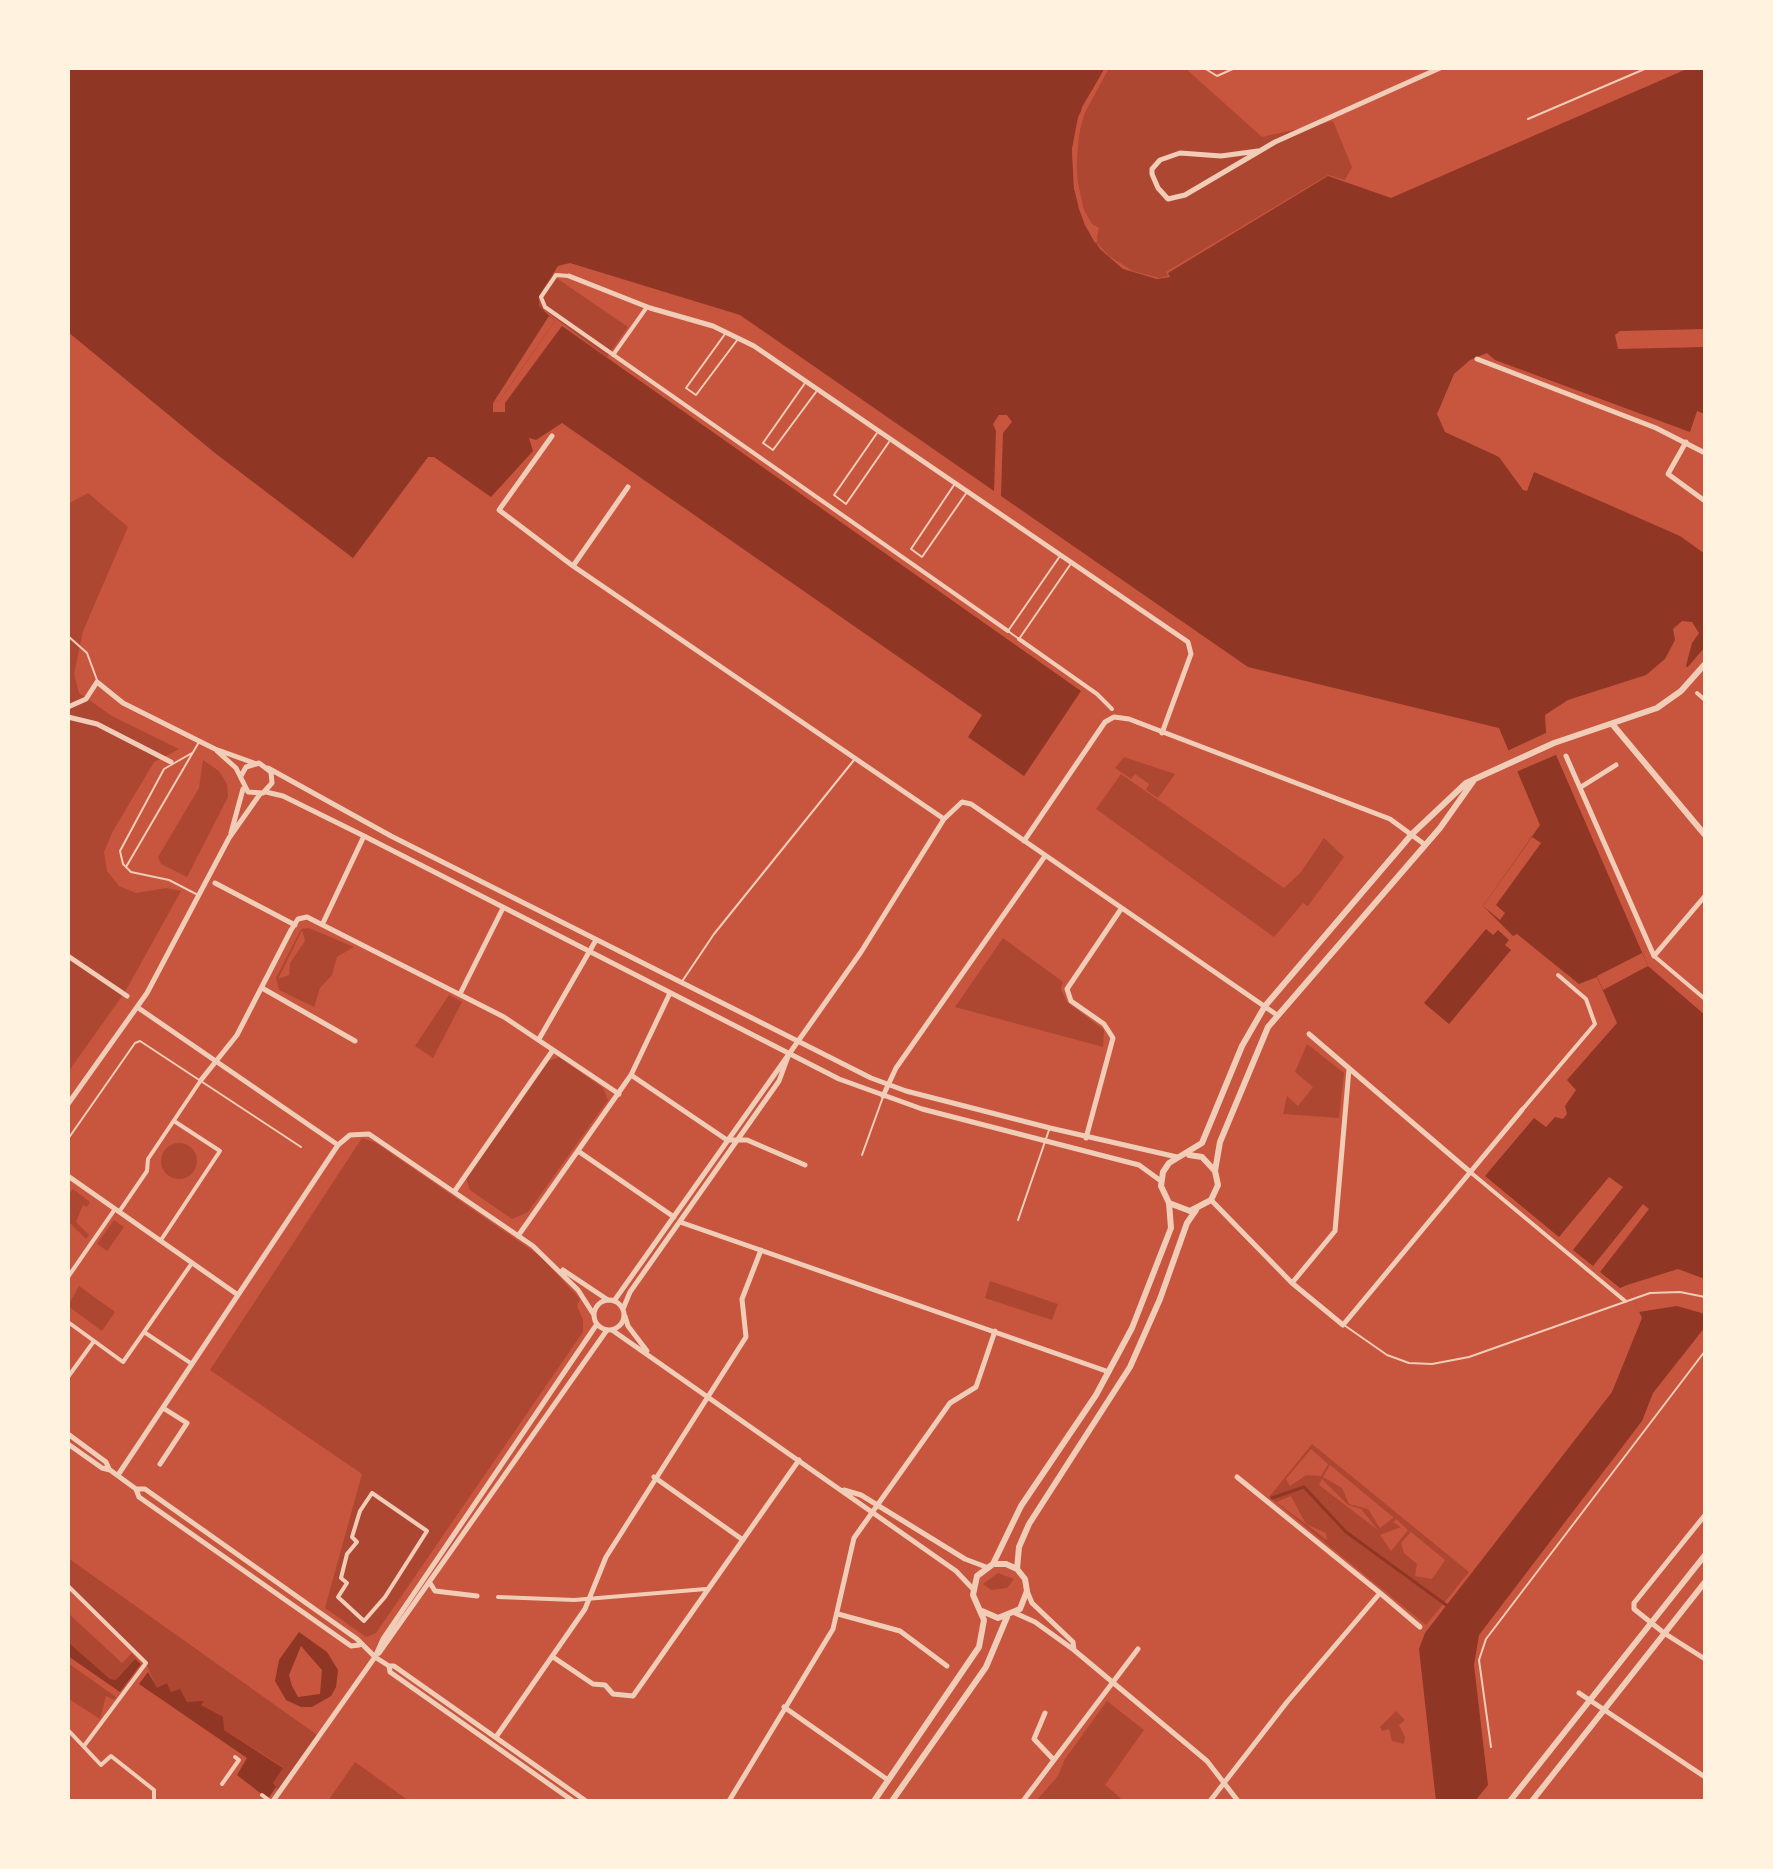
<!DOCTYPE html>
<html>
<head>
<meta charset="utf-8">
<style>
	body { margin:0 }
	#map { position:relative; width:1773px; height:1869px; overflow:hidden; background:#c8553d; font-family:"Roboto Serif",serif }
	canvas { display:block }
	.frame { position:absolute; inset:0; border:70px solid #fff3e0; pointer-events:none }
</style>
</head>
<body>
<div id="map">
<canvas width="1773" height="1869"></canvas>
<div class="frame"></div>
</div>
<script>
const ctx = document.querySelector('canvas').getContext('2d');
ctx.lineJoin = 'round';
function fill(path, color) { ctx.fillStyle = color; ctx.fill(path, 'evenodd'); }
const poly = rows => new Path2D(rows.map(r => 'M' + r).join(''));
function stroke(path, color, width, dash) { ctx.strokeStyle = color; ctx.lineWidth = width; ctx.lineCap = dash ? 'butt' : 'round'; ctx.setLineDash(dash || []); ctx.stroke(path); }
fill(poly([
	[1109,68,1185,68,1262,137,1333,121,1352,167,1345,180,1328,175,1166,272,1168,276,1159,278,1133,271,1109,256,1096,242,1099,228,1092,224,1084,210,1076,174,1079,133,1087,105],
	[552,275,628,327,607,357,539,306,539,296],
	[88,493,128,527,83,631,74,674,79,693,112,716,179,749,154,762,113,831,104,852,107,871,119,886,136,893,166,888,181,891,125,992,68,1072,68,504],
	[1124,757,1175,774,1158,798,1146,790,1149,784,1135,774,1131,779,1115,768],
	[203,760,219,771,227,784,228,797,187,877,161,864,158,857,199,788],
	[1121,774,1284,888,1301,872,1324,838,1344,857,1308,906,1303,903,1274,937,1096,809],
	[309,928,354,947,337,957,332,975,320,988,314,1007,279,990,276,978,301,929],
	[302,930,305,941,290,963,289,975,278,979],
	[1003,938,1063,982,1061,989,1067,1002,1104,1030,1103,1047,955,1007],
	[449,995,462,1002,433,1058,415,1046],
	[1307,1044,1344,1073,1339,1118,1283,1114,1287,1096,1298,1106,1313,1087,1295,1072],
	[559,1057,603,1088,608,1100,528,1212,512,1219,470,1190,466,1178,548,1061],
	[362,1138,376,1143,540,1256,580,1299,577,1306,583,1320,583,1332,376,1633,366,1637,325,1608,362,1474,210,1370],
	'161 1161a18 18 0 1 1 36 0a18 18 0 1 1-36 0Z',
	[73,1189,90,1202,87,1207,83,1205,76,1222,89,1235,86,1239,69,1222,68,1196],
	[114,1220,124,1227,107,1251,97,1244],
	[990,1281,1058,1304,1052,1320,985,1298],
	[79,1286,115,1312,102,1331,68,1306],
	[1312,1444,1469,1572,1426,1625,1269,1497],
	[1311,1449,1328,1464,1321,1476,1306,1475,1290,1486,1286,1479],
	[1330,1465,1393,1517,1393,1518,1380,1528,1368,1509,1349,1504,1342,1488,1323,1477],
	[1322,1479,1348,1505,1361,1509,1378,1530,1319,1485],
	[1291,1496,1306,1524,1326,1533,1327,1540,1276,1502],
	[1396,1519,1408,1530,1391,1551,1380,1535,1401,1527,1393,1522],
	[1411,1532,1445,1560,1432,1579,1415,1576,1417,1564,1404,1553,1401,1543],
	[68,1558,320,1737,279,1791,272,1784,283,1767,224,1730,219,1718,187,1702,180,1690,171,1692,167,1683,160,1689,156,1687,146,1663,68,1586],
	[998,1573,1014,1579,1007,1588,991,1590,983,1584],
	[68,1613,122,1663,132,1653,141,1664,135,1659,116,1680,110,1679,68,1642],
	[68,1663,116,1697,114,1700,106,1696,100,1719,69,1699],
	[1107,1701,1144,1730,1105,1785,1124,1801,1036,1801,1058,1776,1065,1759],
	[1396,1711,1405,1720,1399,1725,1405,1737,1404,1744,1392,1741,1389,1729,1382,1731,1380,1727],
	[355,1762,376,1777,409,1801,328,1801]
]), '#ae4732');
fill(poly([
	[68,68,1105,68,1078,117,1072,149,1074,188,1085,225,1100,249,1123,269,1157,279,1170,277,1168,273,1328,176,1391,198,1689,68,1705,68,1705,329,1620,331,1615,335,1618,349,1705,347,1705,414,1697,411,1690,432,1495,360,1487,353,1470,360,1454,374,1437,414,1445,432,1499,457,1523,490,1527,491,1534,472,1680,536,1705,554,1705,682,1686,666,1692,643,1699,633,1692,622,1682,621,1673,629,1675,640,1665,659,1646,675,1568,700,1545,715,1546,732,1648,966,1705,1015,1705,1327,1653,1393,1642,1421,1479,1635,1474,1665,1488,1785,1475,1801,1436,1801,1419,1649,1425,1633,1612,1392,1642,1318,1627,1285,1620,1288,1600,1272,1649,1209,1643,1204,1593,1266,1573,1250,1623,1187,1609,1177,1559,1237,1485,1176,1534,1118,1546,1127,1555,1117,1563,1119,1567,1114,1565,1106,1576,1090,1567,1080,1617,1023,1597,977,1579,984,1517,934,1513,936,1483,906,1540,825,1499,728,1248,667,1001,496,1003,433,1012,422,1007,415,999,415,993,424,996,431,994,491,740,315,570,263,558,266,539,296,539,306,555,321,500,400,493,403,493,412,505,412,505,403,562,326,1081,691,1024,776,968,737,982,715,562,423,536,440,529,438,533,451,491,497,434,457,428,457,353,558,215,453,68,332],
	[1486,929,1493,935,1498,930,1509,940,1505,945,1511,950,1449,1024,1424,1003],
	[299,1632,327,1652,338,1670,336,1687,331,1696,312,1707,301,1707,286,1700,275,1681,279,1660],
	[301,1646,322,1670,320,1694,298,1697,292,1686,289,1675],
	[68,1642,110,1679,116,1680,135,1659,141,1664,120,1692,68,1656],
	[148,1672,157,1688,167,1683,171,1692,180,1689,187,1702,204,1701,201,1705,223,1717,224,1730,283,1768,273,1783,276,1787,268,1799,237,1775,247,1758,139,1684]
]), '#8f3625');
fill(poly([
	[1105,68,1109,68,1082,118,1076,153,1078,188,1089,231,1098,240,1095,243,1085,225,1079,209,1074,188,1072,149,1082,107],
	[549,316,555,321,500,400,493,403],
	[1705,647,1705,685,1704,686,1685,670],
	[1548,732,1558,754,1516,772,1507,751],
	[1532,837,1541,843,1496,905,1505,913,1500,920,1483,906],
	[1642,953,1648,966,1603,990,1597,976],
	[1678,1269,1705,1279,1705,1314,1677,1306,1639,1312,1627,1285]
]), '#c8553d');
stroke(poly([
	[1272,1498,1304,1487,1346,1532,1449,1607]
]), '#8f3625', 3);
stroke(poly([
	[1204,68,1217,76,1235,68],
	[1528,119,1647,68],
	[725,334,686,388,696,395,738,339],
	[805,383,763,443,773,450,816,392],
	[877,433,834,495,846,504,889,442],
	[954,485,911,549,922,557,967,492],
	[1060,556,1008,631,1019,639,1070,565],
	[68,636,87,653,97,680],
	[192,753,164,769,120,851,123,864,131,872,169,880,198,895],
	[126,867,199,742],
	[681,983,714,934,854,760],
	[68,1139,135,1043,140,1041,301,1147],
	[862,1155,883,1097],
	[1018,1220,1049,1130],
	[1344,1325,1387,1355,1409,1363,1432,1364,1469,1357,1650,1293,1680,1292,1705,1297],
	[1491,1747,1479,1660,1486,1639,1705,1351]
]), '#f1ccb7', 2);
stroke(poly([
	[569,276,556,275,541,297,545,307,1008,631],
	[613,355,647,307],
	[1019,639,1097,694,1112,709],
	[1697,693,1705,700],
	[1654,956,1705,999],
	[1522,1110,1595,1024,1586,999,1558,975],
	[1469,1171,1625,1301],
	[119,1212,147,1171,148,1159,201,1080],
	[161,1240,220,1151,174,1121],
	[68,1277,115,1209],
	[68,1322,123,1362,144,1332,192,1364],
	[144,1332,192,1263],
	[68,1377,94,1341],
	[372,1493,427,1531,385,1597,364,1621,338,1597,347,1583,341,1578,347,1554,357,1542,352,1537,360,1511,372,1493],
	[68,1586,146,1663,84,1746],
	[498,1597,574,1600,706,1589],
	[68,1730,101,1765,111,1756,154,1790,154,1801],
	[222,1784,239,1760,235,1757],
	[262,1795,270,1801]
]), '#f1ccb7', 4);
stroke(poly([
	[1258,151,1221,156,1180,153,1160,160,1152,169,1152,174,1158,188,1168,199,1185,195,1275,142,1440,68],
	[569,276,650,308,713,326,754,346,1188,642,1191,654,1162,733],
	[1477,359,1656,428,1705,453],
	[552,436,499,510,573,566],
	[1686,442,1668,474,1705,501],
	[628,487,573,566,944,819],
	[68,707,86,699,97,682,123,703,215,749,254,763],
	[68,717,97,724,171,762],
	[217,751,236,768,248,792,263,793,272,783,271,772,259,763,246,767,241,776],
	[1566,756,1654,956,1705,896],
	[268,768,391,836,871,1078,906,1091,1050,1128,1177,1157],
	[1581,787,1616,765],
	[266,792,283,796,364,836,839,1079,922,1109,1139,1165,1161,1181],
	[231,833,243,789],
	[1024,841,1105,722,1114,717,1129,719,1390,819,1424,844],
	[215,883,295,925],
	[323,923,364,836],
	[68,956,127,996],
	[262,988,355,1041],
	[460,994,503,908],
	[137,1007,338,1145,350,1135,369,1134,533,1246,578,1290,594,1315],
	[1309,1034,1469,1171],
	[539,1039,596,940],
	[789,1054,861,952,944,819,962,802,971,804,1277,1015],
	[631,1075,727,1140,747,1140,805,1165],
	[201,1080,237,1035,291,930,298,919,307,917,504,1017,619,1094],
	[883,1096,896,1068,1045,856],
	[68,1104,147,993,229,838,260,794],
	[1086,1138,1113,1038,1104,1024,1071,1001,1067,989,1121,909],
	[578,1151,674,1217],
	[68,1176,238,1295],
	[454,1192,553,1050],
	[1211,1200,1292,1283,1343,1325,1522,1110],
	[680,1222,1109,1372],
	[518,1236,631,1075,670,993],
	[563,1270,608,1300],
	[1292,1283,1335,1231,1349,1069],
	'594 1315a15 15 0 1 1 30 0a15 15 0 1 1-30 0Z',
	[614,1301,789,1054,779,1081,630,1292,623,1309],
	[625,1316,628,1326,647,1351],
	[612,1330,956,1571,973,1589],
	[68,1434,106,1462,109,1469],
	[68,1444,102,1468,110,1470,136,1489,139,1497,351,1646,359,1645],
	[160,1464,187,1423,163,1408],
	[118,1475,338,1145],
	[654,1477,743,1540],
	[1237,1477,1380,1593],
	[136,1489,145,1489,357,1639,375,1657,389,1666,394,1666,586,1801],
	[844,1490,861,1495,965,1559,986,1567],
	[1705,1515,1634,1603,1634,1609,1664,1633,1705,1659],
	[430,1583,435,1591,477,1596],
	[1027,1591,1032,1603,1073,1642,1074,1650],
	[1015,1613,1035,1622,1074,1650,1207,1761,1238,1801],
	[838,1614,900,1631,947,1666],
	[379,1653,607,1330],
	[553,1657,593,1684,605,1685,613,1694,633,1696,799,1460],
	[389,1666,390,1672,573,1801],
	[1579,1693,1705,1777],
	[784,1707,888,1780],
	[1045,1713,1034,1739,1053,1759],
	[496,1737,585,1609,606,1557,746,1337,742,1299,761,1250],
	[273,1801,375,1657,383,1639,597,1324],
	[729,1801,833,1629,854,1538,950,1403,976,1387,995,1331],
	[1023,1801,1138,1649],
	[1210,1801,1287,1702,1380,1593,1420,1627]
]), '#f1ccb7', 5);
stroke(poly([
	[1613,725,1705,835],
	[1189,1155,1202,1157,1215,1171],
	[1169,1203,1190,1211,1211,1200,1218,1185,1215,1171,1220,1142,1268,1027,1440,828,1474,780],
	[993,1564,1021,1506,1096,1395,1132,1328,1171,1228,1169,1203,1161,1186,1163,1172,1169,1163,1202,1143,1242,1046,1265,1006,1412,834,1466,783,1554,743,1657,708,1681,691,1705,664],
	[1017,1569,1019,1547,1029,1524,1130,1367,1160,1299,1187,1223,1196,1210],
	[874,1801,979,1647,984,1620,973,1595,977,1576,993,1564,1006,1564,1017,1569,1025,1579,1027,1591,1020,1609,998,1618,982,1611],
	[892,1801,986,1667,1007,1617],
	[1510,1801,1705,1555],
	[1532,1801,1705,1582]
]), '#f1ccb7', 6);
</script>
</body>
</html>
